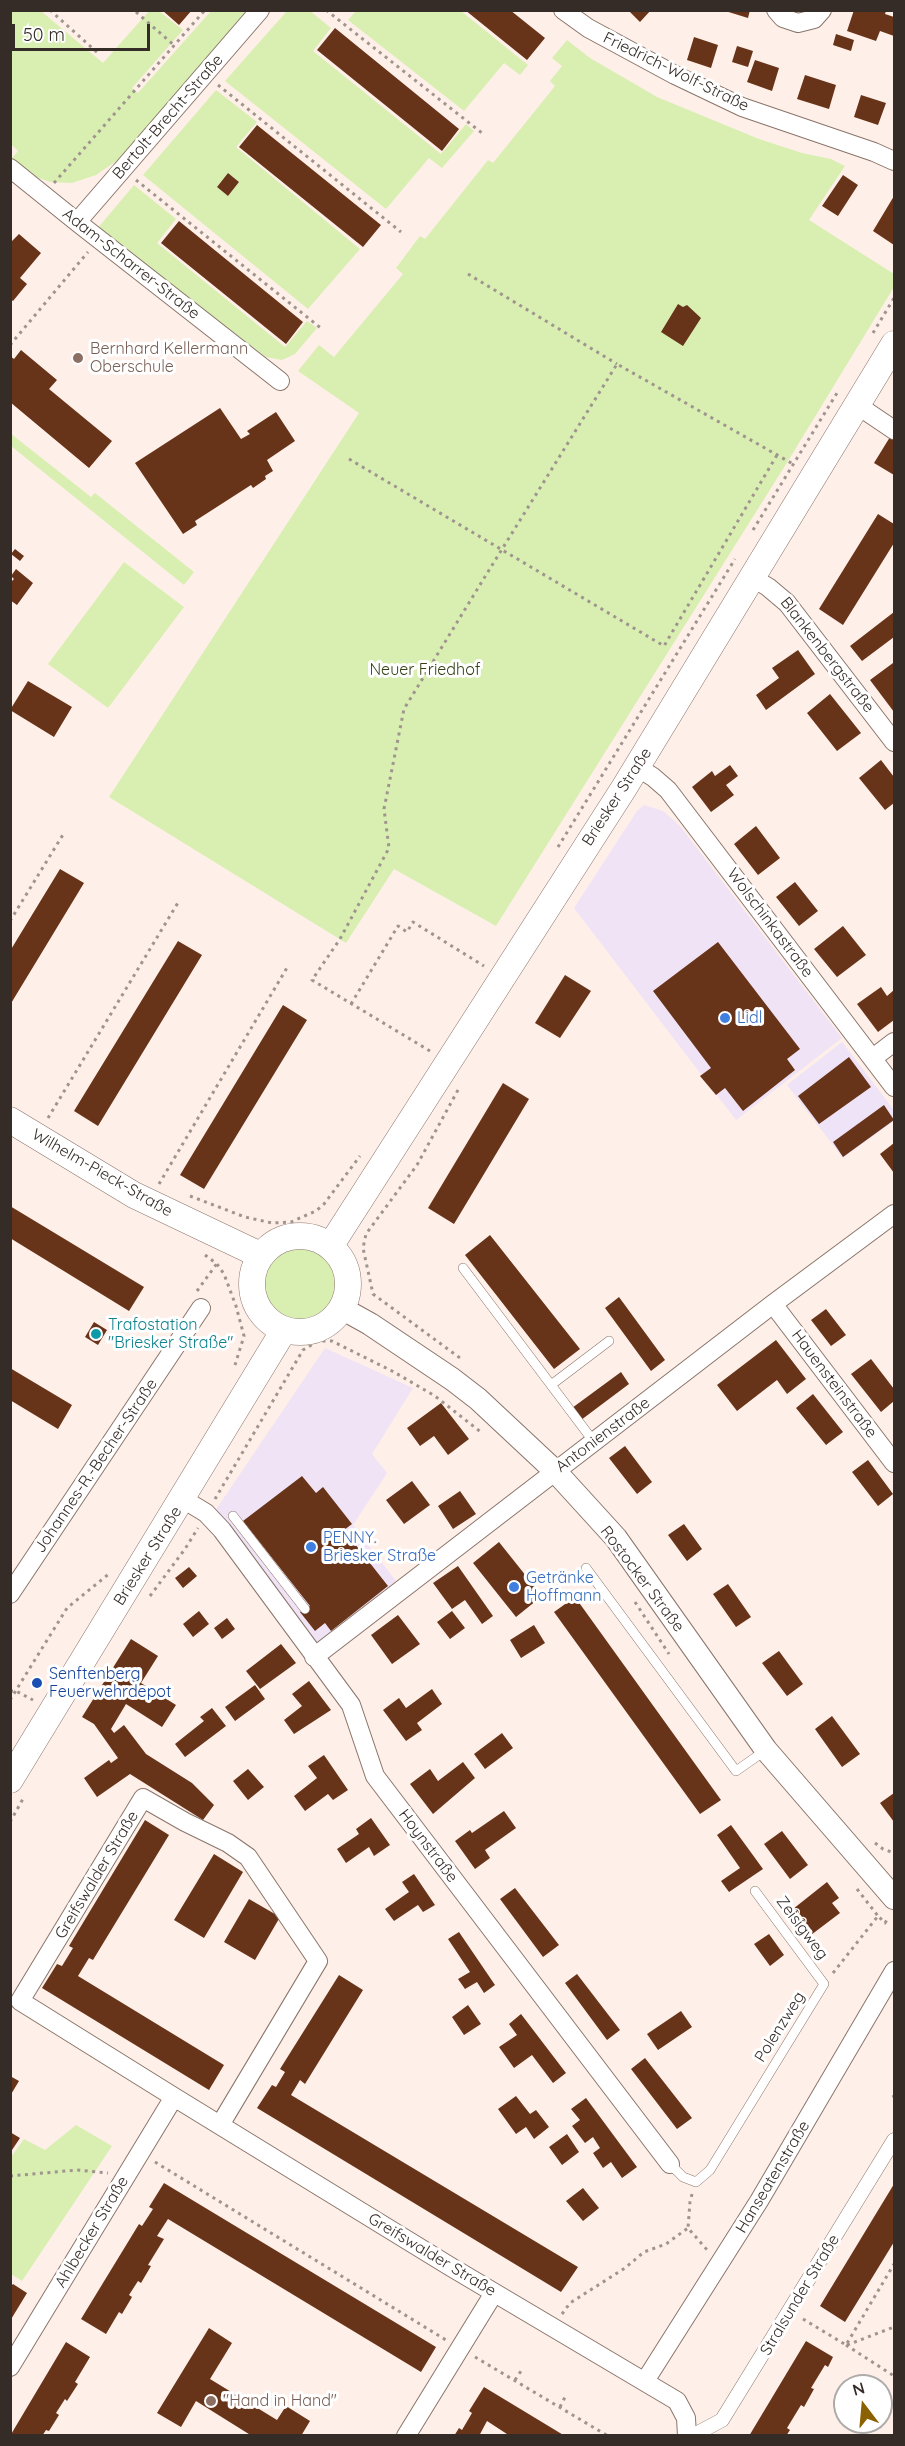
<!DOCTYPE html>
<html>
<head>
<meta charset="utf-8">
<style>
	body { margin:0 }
	#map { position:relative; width:905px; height:2446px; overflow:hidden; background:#feefe8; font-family:Quicksand,sans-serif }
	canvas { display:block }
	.frame { position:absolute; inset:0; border:12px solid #352c28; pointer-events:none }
	.north { position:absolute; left:833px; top:2374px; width:60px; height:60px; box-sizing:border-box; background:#fff; border:2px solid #aeaba9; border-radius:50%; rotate:344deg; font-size:16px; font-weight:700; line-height:24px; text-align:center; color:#352c28 }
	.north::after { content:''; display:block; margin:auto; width:21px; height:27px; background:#8b6102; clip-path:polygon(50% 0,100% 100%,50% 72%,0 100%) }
	.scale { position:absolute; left:12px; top:24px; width:138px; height:27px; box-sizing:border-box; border:3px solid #352c28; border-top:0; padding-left:8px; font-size:18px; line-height:21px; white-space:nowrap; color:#352c28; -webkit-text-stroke:4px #fff; paint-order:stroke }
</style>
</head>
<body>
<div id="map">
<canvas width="905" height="2446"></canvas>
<div class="frame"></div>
<div class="north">N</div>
<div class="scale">50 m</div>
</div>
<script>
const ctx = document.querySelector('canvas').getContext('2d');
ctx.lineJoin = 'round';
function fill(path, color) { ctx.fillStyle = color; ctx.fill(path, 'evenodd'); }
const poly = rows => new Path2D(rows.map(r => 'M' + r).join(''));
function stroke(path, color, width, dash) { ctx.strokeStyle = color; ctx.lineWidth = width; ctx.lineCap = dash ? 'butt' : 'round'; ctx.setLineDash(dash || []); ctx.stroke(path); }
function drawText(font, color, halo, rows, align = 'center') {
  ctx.font = font + ' Quicksand,sans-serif'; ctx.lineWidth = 6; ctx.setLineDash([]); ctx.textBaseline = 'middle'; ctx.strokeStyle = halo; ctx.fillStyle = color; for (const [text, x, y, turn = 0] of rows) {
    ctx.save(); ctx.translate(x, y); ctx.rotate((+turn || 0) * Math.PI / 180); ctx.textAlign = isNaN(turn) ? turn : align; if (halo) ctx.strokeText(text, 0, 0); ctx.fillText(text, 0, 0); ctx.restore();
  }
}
fill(poly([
	[644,805,663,811,680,826,842,1038,736,1120,574,908,637,811],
	[325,1348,413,1388,372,1454,387,1473,353,1525,396,1581,314,1645,215,1511]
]), '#f0e3f6');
fill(poly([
	[842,1042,894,1110,894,1121,843,1158,787,1085]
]), '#efe3f7');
fill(poly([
	[11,11,41,11,103,63,149,11,159,11,183,30,132,88,138,93,211,11,248,11,118,160,96,175,72,183,50,182,36,177,12,158,18,151,11,144],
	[287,11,310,11,331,28,313,51,441,154,466,124,474,131,442,168,429,158,386,209,225,81],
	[356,11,461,11,528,65,520,75,504,63,464,111,348,20],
	[567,40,590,58,657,97,759,139,802,153,831,159,845,166,809,220,894,274,894,287,788,461,496,926,394,869,346,943,109,797,359,413,298,371,319,345,334,357,403,274,396,268,420,236,425,239,488,160,493,163,555,86,550,81,562,66,552,58],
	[216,90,257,122,236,147,360,249,308,309,143,175],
	[228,173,239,182,228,196,217,187],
	[134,185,176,219,157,243,285,347,307,321,317,328,295,354,282,360,266,357,97,229],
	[10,433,91,497,95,493,194,572,184,585,11,446],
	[124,562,184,607,108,708,48,664],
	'260 1283a40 40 0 1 1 80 0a40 40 0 1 1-80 0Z',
	[76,2125,112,2146,22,2281,11,2274,11,2157,24,2139,45,2150]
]), '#d9efb2');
fill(poly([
	[162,10,192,10,179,25],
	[465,10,510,10,545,38,527,60],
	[628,10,651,10,640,22],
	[722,10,750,10,748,18],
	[854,10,886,11,885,14,894,17,894,36,880,31,876,41,847,31],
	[335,28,459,129,442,151,317,50],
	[836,34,854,40,851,51,833,45],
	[694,37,718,45,711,68,687,60],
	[737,46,753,51,748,67,732,62],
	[755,60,779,68,772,91,747,82],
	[805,75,836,85,829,109,797,99],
	[861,95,886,103,878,125,854,117],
	[257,125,381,225,363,247,239,147],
	[228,173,239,182,228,196,217,187],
	[843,175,858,185,838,216,822,206],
	[894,196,894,245,873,231],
	[179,221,303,322,286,344,161,243],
	[19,234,41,253,20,278,27,284,13,301,10,299,10,243],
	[678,304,683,307,687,305,701,318,683,346,661,332],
	[21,350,57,380,49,389,112,441,89,468,10,402,10,356,14,359],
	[220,408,241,439,250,434,247,431,276,412,295,441,267,460,273,471,265,476,266,479,253,488,251,485,195,521,197,525,183,534,135,463],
	[890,437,894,440,894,475,874,463],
	[878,514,894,524,894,543,843,625,819,609],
	[15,549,24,556,20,561,11,554],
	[16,569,33,583,17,605,10,600,10,583,14,579,11,576],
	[894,612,894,637,862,661,850,646],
	[798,650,815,674,766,710,756,695,779,678,772,668],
	[893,663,894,664,894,712,870,680],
	[28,681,72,707,54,737,10,710],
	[830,694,861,733,837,751,807,713],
	[881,760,894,777,894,803,885,810,859,778],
	[730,765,738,776,726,785,734,795,711,812,692,787,712,771,715,776],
	[756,826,780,858,758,875,734,844],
	[60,869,84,883,10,1005,10,951],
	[795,882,818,911,799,926,776,897],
	[843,926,866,955,837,977,814,949],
	[178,941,202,955,98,1126,74,1111],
	[718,942,800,1049,787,1059,795,1070,743,1111,725,1088,716,1095,700,1076,711,1068,653,991],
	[565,975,591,991,560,1038,535,1023],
	[881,987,887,996,894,990,894,1020,878,1032,857,1004],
	[283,1005,307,1020,204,1189,180,1175],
	[849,1057,871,1087,819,1124,798,1096],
	[503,1083,529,1099,454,1224,428,1208],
	[884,1105,894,1120,843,1157,833,1142],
	[894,1143,894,1173,880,1154],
	[10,1206,144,1287,129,1311,10,1238],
	[490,1235,580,1349,554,1369,465,1255],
	[619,1297,665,1360,651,1371,605,1308],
	[826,1309,846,1335,831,1346,811,1320],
	[94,1322,107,1330,98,1345,85,1337],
	[776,1340,806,1379,787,1394,777,1380,737,1411,717,1385],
	[871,1359,894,1389,894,1401,881,1412,851,1374],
	[10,1368,72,1405,58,1429,10,1400],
	[621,1372,629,1384,581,1420,572,1408],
	[813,1394,843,1432,826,1445,796,1408],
	[441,1403,469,1439,448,1455,434,1436,420,1446,407,1428],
	[625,1446,652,1482,637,1494,609,1458],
	[868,1460,893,1494,878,1506,852,1472],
	[302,1476,316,1493,323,1487,352,1524,344,1530,388,1586,331,1631,325,1623,315,1631,300,1612,310,1606,243,1521],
	[412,1481,430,1505,404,1524,386,1500],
	[460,1491,476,1514,453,1529,438,1506],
	[684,1524,702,1549,687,1561,668,1535],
	[499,1542,542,1596,516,1617,473,1563],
	[458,1566,493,1616,482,1624,465,1600,452,1609,433,1583],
	[189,1567,197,1576,183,1588,175,1578],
	[728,1584,751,1617,736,1627,713,1594],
	[575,1597,721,1800,700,1814,554,1612],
	[199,1611,209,1624,193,1637,183,1624],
	[452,1611,465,1628,450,1639,437,1622],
	[398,1615,420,1644,392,1664,371,1635],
	[227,1618,235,1629,222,1639,214,1628],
	[534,1625,545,1643,521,1658,510,1640],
	[131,1639,158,1656,141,1683,176,1705,162,1727,126,1704,111,1729,114,1733,124,1725,146,1754,192,1783,214,1805,203,1820,130,1774,97,1797,84,1778,109,1760,111,1763,118,1758,94,1724,82,1717],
	[281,1644,296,1663,260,1689,246,1671],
	[779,1651,803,1684,787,1696,762,1663],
	[309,1681,331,1710,294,1734,284,1720,302,1706,292,1694],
	[255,1685,265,1699,235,1721,225,1707],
	[432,1689,442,1704,417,1723,422,1730,406,1741,383,1710,399,1698,406,1708],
	[212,1708,226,1726,185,1757,175,1744,204,1721,200,1717],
	[832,1716,860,1754,842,1767,815,1729],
	[502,1733,513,1748,485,1769,474,1754],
	[324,1755,348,1790,333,1800,328,1794,305,1811,294,1796,317,1778,308,1766],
	[463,1762,475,1778,433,1814,410,1784,430,1769,438,1781],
	[248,1769,264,1787,248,1800,233,1781],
	[894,1793,894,1822,880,1803],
	[504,1811,516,1828,485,1850,490,1858,475,1869,455,1841,470,1830,472,1833],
	[371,1818,390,1845,374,1856,369,1847,346,1863,337,1849,359,1834,356,1829],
	[145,1820,169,1835,93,1960,89,1958,78,1976,224,2065,209,2090,42,1988,57,1964,62,1966,73,1948,69,1946],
	[731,1825,763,1869,729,1892,721,1881,740,1868,717,1835],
	[782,1831,808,1865,790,1879,764,1844],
	[214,1854,243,1872,204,1938,174,1920],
	[414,1874,435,1905,423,1912,418,1905,394,1921,385,1909,409,1892,402,1882],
	[827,1882,839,1898,832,1903,840,1913,807,1938,792,1919,797,1915,793,1909],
	[515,1888,559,1945,543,1957,500,1899],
	[249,1899,280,1917,255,1960,224,1942],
	[459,1932,495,1985,484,1993,477,1982,465,1989,458,1979,470,1972,448,1939],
	[769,1934,784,1955,770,1966,754,1944],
	[577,1974,620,2030,607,2040,565,1983],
	[339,1975,363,1990,305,2084,300,2080,291,2095,578,2267,561,2292,257,2108,272,2085,276,2087,285,2072,280,2069],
	[468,2005,481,2024,464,2035,452,2017],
	[681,2011,692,2027,658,2050,647,2034],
	[521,2014,566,2073,553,2083,532,2055,514,2068,499,2047,517,2035,509,2024],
	[645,2058,692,2118,677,2129,631,2069],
	[10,2076,19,2081,10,2096],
	[516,2096,530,2114,536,2110,549,2127,534,2139,526,2127,516,2134,498,2109],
	[586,2098,637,2167,622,2178,611,2162,603,2168,593,2153,600,2148,593,2137,585,2143,572,2126,580,2120,571,2109],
	[10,2132,20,2138,10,2153],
	[567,2134,579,2152,562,2165,549,2147],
	[164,2183,436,2347,421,2372,168,2219,157,2236,164,2239,148,2265,151,2266,141,2283,138,2281,129,2295,132,2297,122,2314,119,2312,106,2334,81,2319,139,2224,142,2226,153,2209,149,2207],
	[894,2184,894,2242,845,2322,820,2306],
	[583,2188,599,2208,583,2221,566,2201],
	[13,2284,27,2293,10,2321,10,2287],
	[209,2328,232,2343,210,2379,277,2420,286,2406,310,2421,301,2436,252,2436,196,2401,181,2427,157,2413],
	[806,2341,833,2357,828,2367,825,2365,811,2388,814,2389,804,2407,801,2405,787,2428,790,2430,786,2436,749,2436],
	[66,2342,90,2357,75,2382,78,2384,67,2401,65,2399,56,2413,59,2415,49,2431,46,2430,42,2436,10,2436],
	[484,2387,565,2436,510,2436,487,2421,479,2436,454,2436,459,2428,462,2430,472,2413,469,2411]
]), '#683419');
const service = poly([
	[463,1268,594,1442],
	[551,1385,609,1341],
	[233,1516,305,1609],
	[586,1568,736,1771,766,1750],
	[670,2164,683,2177,696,2182,710,2170,824,1984,755,1891]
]);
const pedestrian = poly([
	[692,2436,722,2420,894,2140]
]);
const minor = poly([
	[563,10,588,28,675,75,742,107,874,152,894,161],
	[776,10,783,18,798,23,814,19,822,10],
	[10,168,77,222,280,381],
	[77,222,260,10],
	[857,405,894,430],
	[751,577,768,587,787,603,894,742],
	[637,767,653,777,668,790,894,1087],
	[873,1058,894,1042],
	[773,1304,894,1463],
	[183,1499,206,1513,222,1530,351,1705,375,1776,670,2164],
	[10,1594,201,1308],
	[314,1657,773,1304,894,1214],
	[220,2125,318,1961,248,1857,228,1843,185,1822,143,1798,20,2001,174,2097,451,2267,677,2401,686,2418,687,2436],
	[10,2367,174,2097],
	[645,2381,759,2201,894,1971],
	[406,2436,494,2293]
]);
const tertiary = poly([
	[343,1309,370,1324,452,1379,478,1399,555,1471,616,1538,766,1750,894,1898]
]);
const secondary = poly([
	[10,1120,134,1195,260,1255],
	'252 1284a48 48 0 1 1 96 0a48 48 0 1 1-96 0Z',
	[331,1245,624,788,894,344],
	[10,1780,284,1330]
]);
stroke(service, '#8a756a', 10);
stroke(pedestrian, '#8a756a', 15);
stroke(minor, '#8a756a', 20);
stroke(tertiary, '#8a756a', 24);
stroke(secondary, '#8a756a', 27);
stroke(poly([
	[50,10,99,54],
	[326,10,482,133],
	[136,12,175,46],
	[218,85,401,232],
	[136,180,322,329],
	[54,183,205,10],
	[468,274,617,364],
	[873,333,894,298],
	[10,345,88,252],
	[349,459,664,646,777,455],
	[753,530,837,393],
	[558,847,735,559],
	[10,921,64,833],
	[351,1004,398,926,407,932,413,922,484,966],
	[430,1051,312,980,340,939,389,848,384,809,404,709,486,575,617,364,793,464],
	[458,1090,417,1165,366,1234,363,1248,373,1294,460,1358],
	[48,1118,179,901],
	[159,1184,288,966],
	[190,1196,245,1217,272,1223,291,1222,316,1211,324,1204,360,1156],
	[205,1255,217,1264,224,1274,236,1306,244,1336,235,1365],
	[197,1291,218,1262],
	[215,1499,303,1350,318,1341,332,1341,394,1372,435,1396,482,1433],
	[150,1596,185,1549,198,1528],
	[635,1602,669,1654],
	[10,1691,16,1691,33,1700],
	[10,1700,67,1608,110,1573],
	[10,1822,24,1797],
	[875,1843,883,1849,894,1853],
	[857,1889,878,1916],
	[833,1973,878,1916,885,1923,888,1918],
	[893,2095,894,2097],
	[155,2162,446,2340],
	[10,2176,77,2170,108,2173],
	[692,2194,690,2202,688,2228,708,2251],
	[562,2314,570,2303,625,2268,644,2252,666,2244,688,2228],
	[803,2319,846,2345,894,2264],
	[846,2345,894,2376],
	[847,2345,894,2327],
	[475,2357,608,2436],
	[515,2380,523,2368],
	[560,2407,566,2395]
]), '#a0948e', 3, [3, 4.5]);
stroke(service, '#fff', 9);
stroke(pedestrian, '#fff', 14);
stroke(minor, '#fff', 18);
stroke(tertiary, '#fff', 22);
stroke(secondary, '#fff', 26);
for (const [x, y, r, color] of [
	[78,358,6,"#8d6e63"],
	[725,1018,6,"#3f7fe0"],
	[96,1334,6,"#0f9aa8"],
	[311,1547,6,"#3f7fe0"],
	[514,1587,6,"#3f7fe0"],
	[37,1683,6,"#1a4fb4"],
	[211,2401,6,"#8d6e63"]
]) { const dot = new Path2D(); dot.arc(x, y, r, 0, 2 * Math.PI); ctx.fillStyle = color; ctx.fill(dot); stroke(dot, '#fff', 2); }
drawText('16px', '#352c28', '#fff', [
	["Friedrich-Wolf-Straße",676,72,26],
	["Bertolt-Brecht-Straße",168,117,-49],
	["Adam-Scharrer-Straße",131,264,38],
	["Blankenbergstraße",827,655,52],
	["Briesker Straße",617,797,-57],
	["Wolschinkastraße",770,923,53],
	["Wilhelm-Pieck-Straße",102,1173,30],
	["Hauensteinstraße",834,1384,53],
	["Antonienstraße",603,1435,-37],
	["Johannes-R.-Becher-Straße",96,1466,-56],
	["Briesker Straße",148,1556,-58],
	["Rostocker Straße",642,1579,53],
	["Hoynstraße",428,1846,53],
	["Greifswalder Straße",97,1875,-59],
	["Zeisigweg",802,1928,53],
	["Polenzweg",780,2027,-58],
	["Hanseatenstraße",773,2177,-59],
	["Ahlbecker Straße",92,2232,-59],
	["Greifswalder Straße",432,2255,31],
	["Stralsunder Straße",800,2295,-59]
]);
drawText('16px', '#785e54', '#fff', [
	["Bernhard Kellermann",90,349],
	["Oberschule",90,367],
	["\"Hand in Hand\"",223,2401]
], 'left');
drawText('16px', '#334014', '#fff', [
	["Neuer Friedhof",425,670]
]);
drawText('16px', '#366cbe', '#fff', [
	["Lidl",737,1018],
	["PENNY.",323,1538],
	["Briesker Straße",323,1556],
	["Getränke",526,1578],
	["Hoffmann",526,1596]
], 'left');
drawText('16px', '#0d838f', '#fff', [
	["Trafostation",108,1325],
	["\"Briesker Straße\"",108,1343]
], 'left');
drawText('16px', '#164399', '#fff', [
	["Senftenberg",49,1674],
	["Feuerwehrdepot",49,1692]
], 'left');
</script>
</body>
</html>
